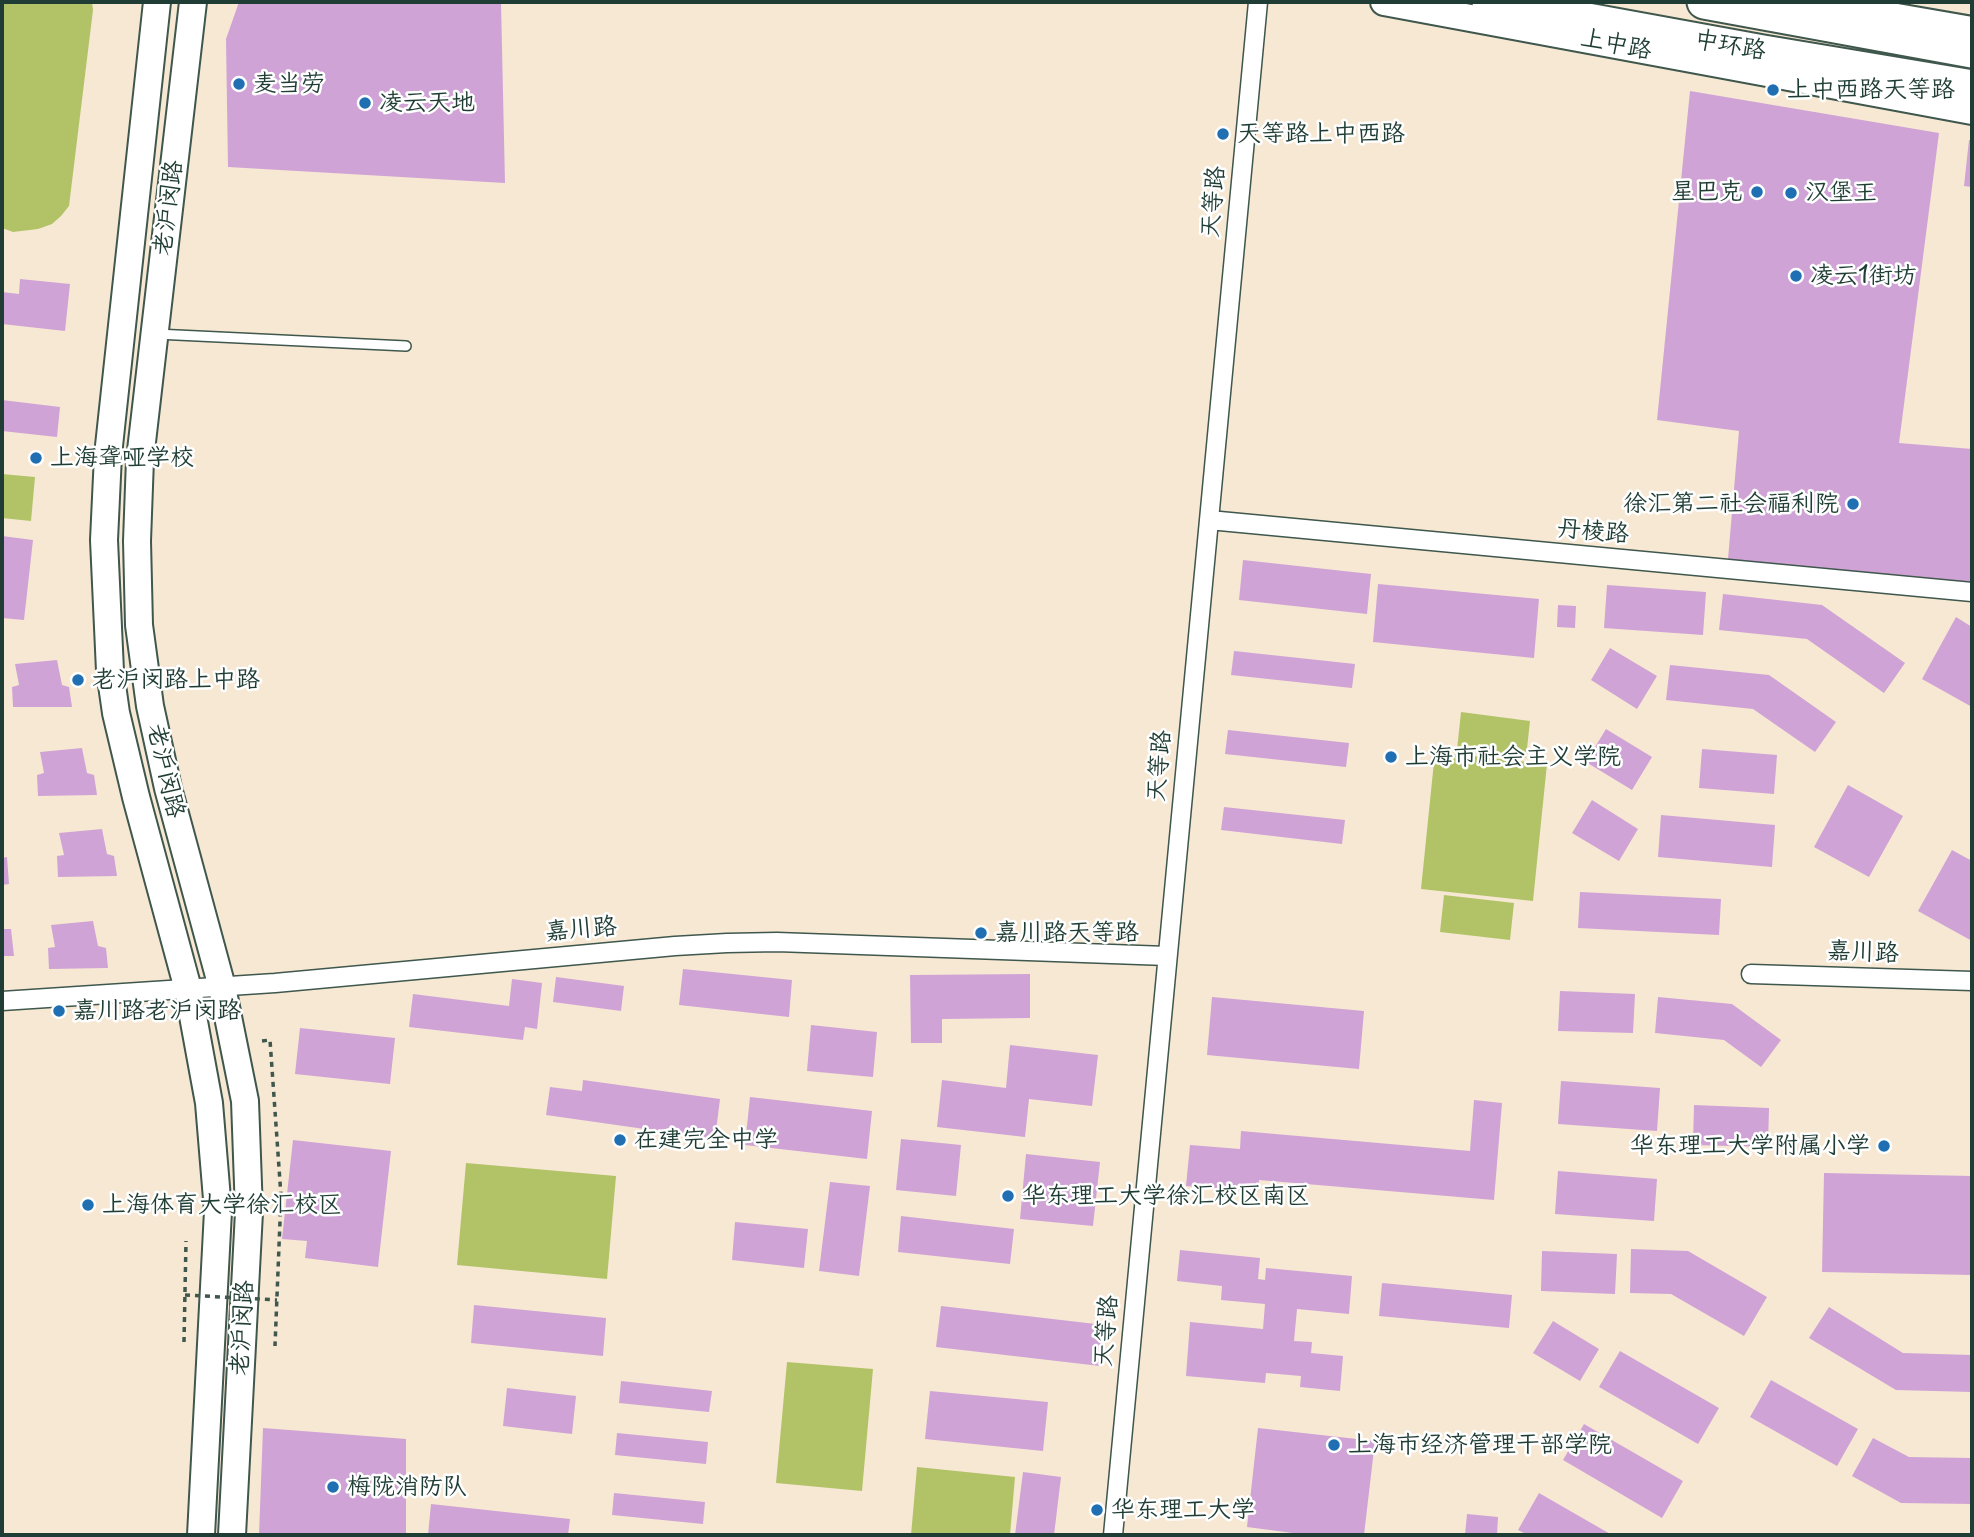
<!DOCTYPE html>
<html>
<head>
<meta charset="utf-8">
<style>
	body { margin:0 }
	#map { position:relative; width:1974px; height:1537px; overflow:hidden; background:#f7e8d4; font-family:"Playpen Sans",sans-serif }
	canvas { display:block }
	.frame { position:absolute; inset:0; border:4px solid #1f3d34; pointer-events:none }
</style>
</head>
<body>
<div id="map">
<canvas width="1974" height="1537"></canvas>
<div class="frame"></div>
</div>
<script>
const ctx = document.querySelector('canvas').getContext('2d');
ctx.lineJoin = 'round';
function fill(path, color) { ctx.fillStyle = color; ctx.fill(path, 'evenodd'); }
const poly = rows => new Path2D(rows.map(r => 'M' + r).join(''));
function stroke(path, color, width, dash) { ctx.strokeStyle = color; ctx.lineWidth = width; ctx.lineCap = dash ? 'butt' : 'round'; ctx.setLineDash(dash || []); ctx.stroke(path); }
function drawText(font, color, halo, rows, align = 'center') {
  ctx.font = font + ' "Playpen Sans","LXGW WenKai TC",sans-serif'; ctx.lineWidth = 5; ctx.setLineDash([]); ctx.textBaseline = 'middle'; ctx.strokeStyle = halo; ctx.fillStyle = color; for (const [text, x, y, turn = 0] of rows) {
    ctx.save(); ctx.translate(x, y); ctx.rotate((+turn || 0) * Math.PI / 180); ctx.textAlign = isNaN(turn) ? turn : align; if (halo) ctx.strokeText(text, 0, 0); ctx.fillText(text, 0, 0); ctx.restore();
  }
}
fill(poly([
	[2,2,92,2,93,10,69,206,61,216,52,224,38,229,13,232,2,228],
	[2,474,35,477,31,521,2,518],
	[1461,712,1530,721,1526,758,1457,750],
	[1435,752,1547,764,1533,901,1421,889],
	[1444,895,1514,903,1510,940,1440,932],
	[466,1163,616,1176,607,1279,457,1265],
	[787,1362,873,1369,862,1491,776,1483],
	[917,1467,1015,1477,1010,1535,911,1535]
]), '#b2c367');
fill(poly([
	[239,2,501,2,505,183,228,167,226,39],
	[1690,91,1939,133,1899,443,1972,449,1972,590,1728,559,1739,431,1657,420],
	[1969,140,1972,140,1972,187,1964,186],
	[20,279,70,284,65,331,2,324,2,292,19,294],
	[2,400,60,407,57,437,2,431],
	[2,536,33,540,24,620,2,618],
	[1243,560,1371,574,1367,614,1239,600],
	[1378,584,1539,599,1534,658,1373,642],
	[1607,585,1706,592,1703,635,1604,628],
	[1723,594,1822,605,1905,663,1884,693,1807,639,1719,630],
	[1558,605,1576,606,1575,628,1557,627],
	[1956,617,1972,627,1972,707,1922,679],
	[1610,648,1657,676,1637,709,1591,680],
	[1234,651,1355,664,1352,688,1231,675],
	[57,660,62,685,69,687,72,707,13,707,12,687,19,685,15,664],
	[1670,665,1769,675,1836,722,1815,752,1753,709,1666,700],
	[1606,729,1652,757,1632,790,1586,762],
	[1228,730,1349,743,1346,767,1225,754],
	[82,748,87,773,94,775,97,795,38,796,37,775,44,773,40,752],
	[1702,749,1777,755,1774,794,1699,788],
	[1848,785,1903,816,1869,877,1814,847],
	[1592,800,1638,829,1619,861,1572,833],
	[1224,807,1345,820,1342,844,1221,830],
	[1661,815,1775,825,1772,867,1658,857],
	[102,829,107,854,114,856,117,876,58,877,57,856,64,855,59,833],
	[1952,850,1972,861,1972,941,1918,911],
	[7,857,9,884,2,885,2,858],
	[1580,892,1721,899,1719,935,1578,928],
	[93,921,98,946,106,948,108,968,49,969,48,948,55,947,51,925],
	[2,929,11,929,14,956,2,956],
	[683,969,792,980,789,1017,679,1005],
	[1030,974,1030,1018,942,1019,942,1043,911,1043,910,975],
	[556,977,624,986,621,1011,553,1002],
	[512,979,542,983,537,1029,525,1027,523,1040,409,1027,413,994,509,1006],
	[1560,991,1635,994,1633,1033,1558,1031],
	[1212,997,1364,1011,1359,1069,1207,1055],
	[1658,997,1732,1004,1781,1040,1761,1067,1724,1040,1655,1033],
	[811,1025,877,1032,873,1077,807,1071],
	[300,1028,395,1038,390,1084,295,1074],
	[1010,1045,1098,1055,1092,1106,1029,1099,1025,1137,937,1127,942,1080,1006,1088],
	[583,1080,720,1099,715,1139,546,1115,550,1087,582,1091],
	[1561,1081,1660,1088,1657,1131,1558,1124],
	[750,1097,872,1111,867,1159,745,1145],
	[1474,1100,1502,1103,1494,1200,1259,1180,1258,1192,1186,1186,1190,1145,1240,1149,1241,1131,1470,1151],
	[1694,1105,1769,1108,1768,1147,1693,1145],
	[901,1139,961,1145,956,1196,896,1190],
	[293,1140,391,1151,378,1267,305,1258,307,1241,282,1239],
	[1026,1154,1100,1162,1093,1226,1020,1219],
	[1558,1171,1657,1179,1654,1221,1555,1214],
	[1824,1173,1972,1176,1972,1275,1822,1272],
	[830,1182,870,1186,859,1276,819,1271],
	[901,1216,1014,1229,1010,1264,898,1252],
	[735,1222,808,1229,804,1268,732,1260],
	[1631,1249,1688,1251,1767,1297,1744,1336,1671,1294,1630,1293],
	[1180,1250,1260,1258,1258,1279,1265,1280,1266,1268,1352,1276,1349,1314,1297,1309,1294,1341,1312,1342,1311,1353,1343,1356,1340,1391,1300,1387,1301,1376,1266,1373,1265,1383,1186,1376,1190,1322,1263,1329,1265,1304,1221,1300,1222,1286,1177,1281],
	[1542,1251,1617,1254,1615,1294,1541,1291],
	[1382,1283,1512,1295,1509,1328,1379,1316],
	[474,1305,606,1318,603,1356,471,1343],
	[941,1306,1104,1325,1100,1366,936,1347],
	[1829,1307,1903,1353,1972,1355,1972,1392,1896,1390,1809,1338],
	[1553,1321,1599,1349,1580,1381,1533,1353],
	[1620,1351,1719,1408,1698,1444,1599,1387],
	[1771,1380,1858,1429,1837,1466,1750,1417],
	[621,1381,712,1391,709,1412,619,1403],
	[507,1388,576,1396,572,1434,503,1426],
	[930,1391,1048,1402,1043,1451,925,1439],
	[1584,1424,1683,1481,1662,1518,1563,1460],
	[263,1428,406,1439,406,1535,259,1535],
	[1258,1428,1375,1441,1364,1535,1308,1535,1247,1527],
	[617,1433,708,1442,706,1464,615,1455],
	[1873,1438,1909,1457,1972,1458,1972,1504,1901,1503,1852,1476],
	[1023,1472,1061,1477,1054,1535,1015,1535],
	[614,1493,705,1502,703,1524,612,1515],
	[1539,1493,1612,1535,1528,1535,1518,1530],
	[431,1504,570,1519,568,1535,428,1535],
	[1467,1514,1498,1517,1497,1535,1465,1535]
]), '#cfa3d5');
const lane = poly([
	[156,334,406,346]
]);
const street = poly([
	[1209,520,1972,592],
	[1751,974,1972,981],
	[2,1001,275,983,675,946,727,943,777,942,1167,956],
	[1113,1535,1258,2]
]);
const secondary = poly([
	[157,2,108,455,104,540,110,671,116,713,136,797,188,989,209,1103,218,1211,201,1535],
	[193,2,140,459,137,541,139,625,150,706,168,788,222,987,245,1101,249,1212,232,1535],
	[1384,2,1972,111],
	[1810,2,1972,30]
]);
const highway = poly([
	[1489,2,1763,52,1972,87],
	[1704,2,1972,51]
]);
stroke(lane, '#3f574c', 12);
stroke(street, '#3f574c', 21);
stroke(secondary, '#3f574c', 30);
stroke(highway, '#3f574c', 37);
stroke(poly([
	[262,1041,270,1040,281,1196,275,1346],
	[184,1342,186,1241]
]), '#3f574c', 3.5, [5, 5]);
stroke(lane, '#fff', 9);
stroke(street, '#fff', 18);
stroke(secondary, '#fff', 26);
stroke(highway, '#fff', 33);
stroke(poly([
	[185,1295,277,1300]
]), '#3f574c', 3.5, [5, 5]);
for (const [x, y, r, color] of [
	[239,84,7,"#1f6fb2"],
	[1773,90,7,"#1f6fb2"],
	[365,103,7,"#1f6fb2"],
	[1223,134,7,"#1f6fb2"],
	[1757,192,7,"#1f6fb2"],
	[1791,193,7,"#1f6fb2"],
	[1796,276,7,"#1f6fb2"],
	[36,458,7,"#1f6fb2"],
	[1853,504,7,"#1f6fb2"],
	[78,680,7,"#1f6fb2"],
	[1391,757,7,"#1f6fb2"],
	[981,933,7,"#1f6fb2"],
	[59,1011,7,"#1f6fb2"],
	[620,1140,7,"#1f6fb2"],
	[1884,1146,7,"#1f6fb2"],
	[1008,1196,7,"#1f6fb2"],
	[88,1205,7,"#1f6fb2"],
	[1334,1445,7,"#1f6fb2"],
	[333,1487,7,"#1f6fb2"],
	[1097,1510,7,"#1f6fb2"]
]) { const dot = new Path2D(); dot.arc(x, y, r, 0, 2 * Math.PI); ctx.fillStyle = color; ctx.fill(dot); stroke(dot, '#fff', 2.5); }
drawText('24px', '#1f3d34', '#fff', [
	["上中路",1616,45,11],
	["中环路",1730,46,10],
	["天等路",1214,202,-85],
	["老沪闵路",169,208,-83],
	["丹棱路",1593,532,5],
	["天等路",1160,766,-85],
	["老沪闵路",165,771,77],
	["嘉川路",581,930,-5],
	["嘉川路",1863,953,2],
	["老沪闵路",243,1328,-87],
	["天等路",1107,1331,-85]
]);
drawText('24px', '#1f3d34', '#fff', [
	["麦当劳",253,84],
	["上中西路天等路",1787,90],
	["凌云天地",379,103],
	["天等路上中西路",1237,134],
	["星巴克",1743,192,"right"],
	["汉堡王",1805,193],
	["凌云1街坊",1810,276],
	["上海聋哑学校",50,458],
	["徐汇第二社会福利院",1839,504,"right"],
	["老沪闵路上中路",92,680],
	["上海市社会主义学院",1405,757],
	["嘉川路天等路",995,933],
	["嘉川路老沪闵路",73,1011],
	["在建完全中学",634,1140],
	["华东理工大学附属小学",1870,1146,"right"],
	["华东理工大学徐汇校区南区",1022,1196],
	["上海体育大学徐汇校区",102,1205],
	["上海市经济管理干部学院",1348,1445],
	["梅陇消防队",347,1487],
	["华东理工大学",1111,1510]
], 'left');
</script>
</body>
</html>
